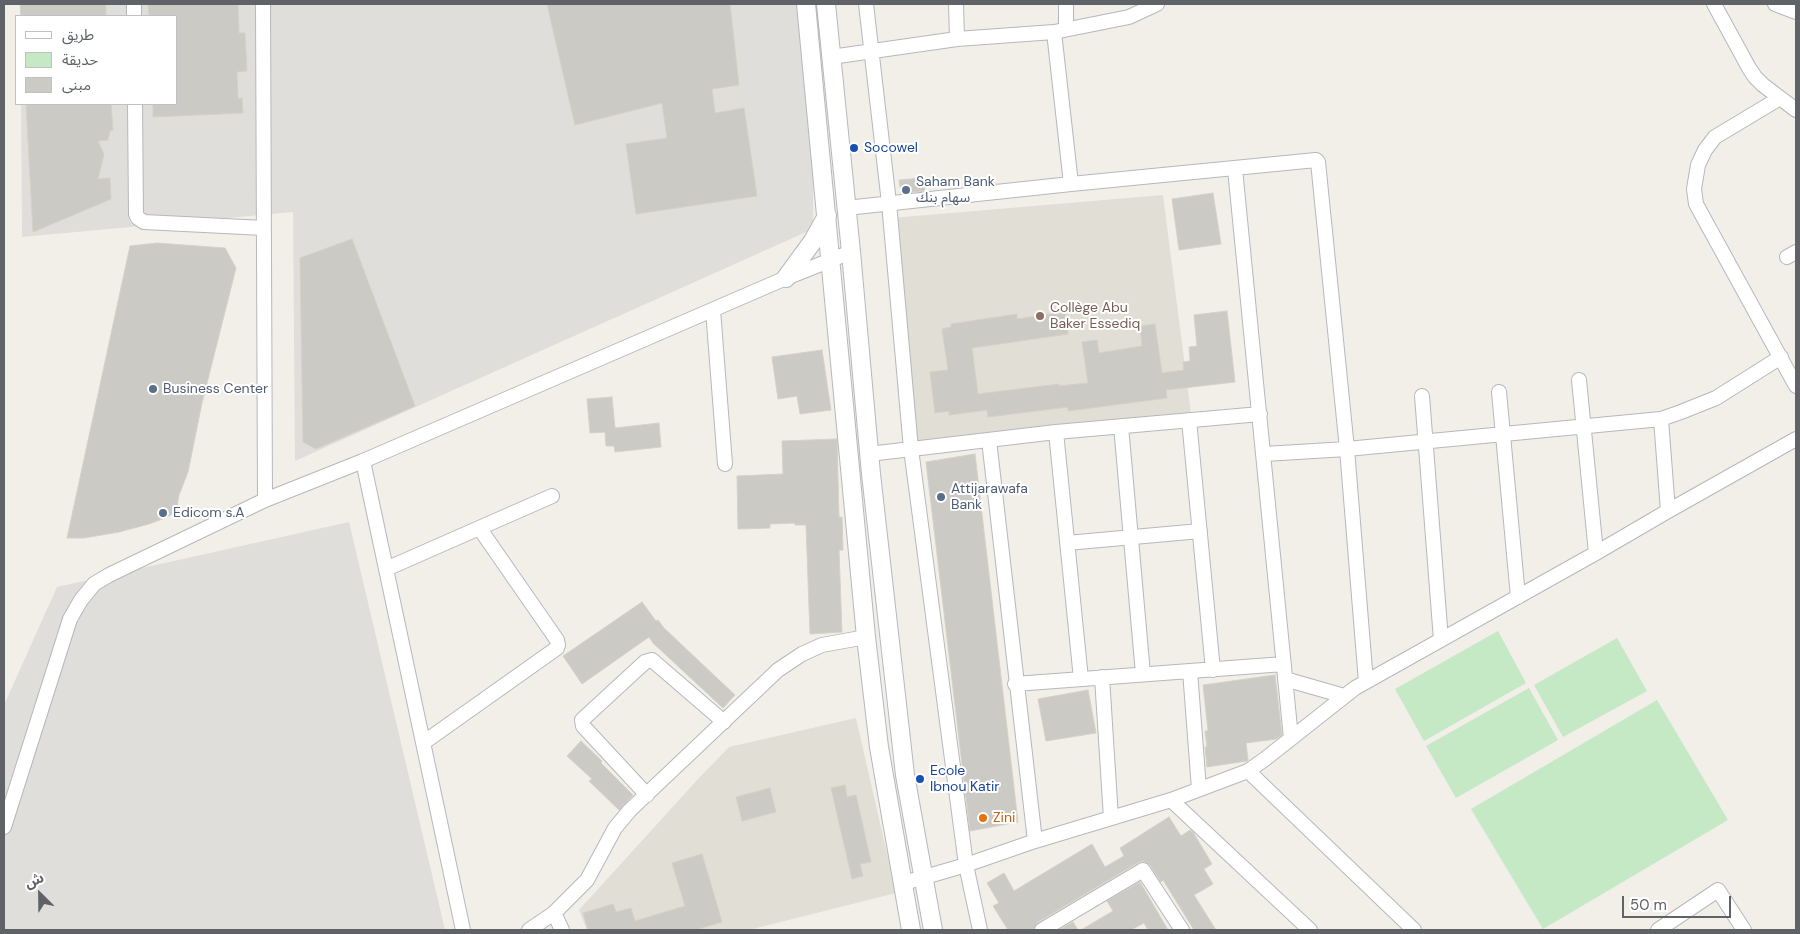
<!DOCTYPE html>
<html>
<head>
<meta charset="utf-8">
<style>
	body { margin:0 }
	#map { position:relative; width:1800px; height:934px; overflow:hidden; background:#f1efe8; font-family:"DM Sans","Noto Sans Arabic",sans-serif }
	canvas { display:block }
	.frame { position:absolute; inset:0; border:5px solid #5f6368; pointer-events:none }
	.legend { position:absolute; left:15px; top:15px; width:162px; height:90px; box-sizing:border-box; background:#fff; border:1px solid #bfc1c3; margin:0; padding:6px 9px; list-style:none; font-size:15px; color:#5f6368 }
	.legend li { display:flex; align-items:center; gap:10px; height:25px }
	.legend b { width:25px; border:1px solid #bfc1c3 }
	.north { position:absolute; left:15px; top:869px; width:50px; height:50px; -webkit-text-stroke:4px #fff; paint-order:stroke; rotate:337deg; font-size:14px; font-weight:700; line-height:20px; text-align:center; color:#5f6368 }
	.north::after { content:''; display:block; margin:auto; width:18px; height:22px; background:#5f6368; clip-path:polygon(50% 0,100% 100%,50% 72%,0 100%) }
	.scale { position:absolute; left:1622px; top:896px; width:109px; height:22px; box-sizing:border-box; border:2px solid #5f6368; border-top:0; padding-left:6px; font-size:15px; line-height:18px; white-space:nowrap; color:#5f6368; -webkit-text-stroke:4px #fff; paint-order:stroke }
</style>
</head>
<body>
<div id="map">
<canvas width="1800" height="934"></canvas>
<div class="frame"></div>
<ul class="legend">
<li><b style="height:6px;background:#fff"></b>طريق</li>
<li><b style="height:14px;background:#c5e8c5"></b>حديقة</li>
<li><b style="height:14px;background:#cccac5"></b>مبنى</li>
</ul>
<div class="north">ش</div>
<div class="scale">50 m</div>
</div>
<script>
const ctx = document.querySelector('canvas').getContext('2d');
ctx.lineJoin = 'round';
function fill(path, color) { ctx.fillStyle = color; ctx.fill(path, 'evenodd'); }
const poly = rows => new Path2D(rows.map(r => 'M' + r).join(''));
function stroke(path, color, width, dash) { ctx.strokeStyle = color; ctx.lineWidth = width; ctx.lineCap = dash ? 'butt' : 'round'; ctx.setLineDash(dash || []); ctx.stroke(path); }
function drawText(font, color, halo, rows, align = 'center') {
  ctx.font = font + ' "DM Sans","Noto Sans Arabic",sans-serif'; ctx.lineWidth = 4; ctx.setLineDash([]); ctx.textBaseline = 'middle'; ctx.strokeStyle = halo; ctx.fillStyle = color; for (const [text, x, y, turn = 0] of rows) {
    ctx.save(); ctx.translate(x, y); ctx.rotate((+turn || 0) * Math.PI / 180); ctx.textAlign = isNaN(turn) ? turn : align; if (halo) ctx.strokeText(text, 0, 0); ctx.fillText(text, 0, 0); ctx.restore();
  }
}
fill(poly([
	[20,4,814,4,813,229,295,461,293,212,22,237,21,104,176,104,176,16,20,16],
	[349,522,445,930,4,930,4,705,57,587]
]), '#e0deda');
fill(poly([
	[1163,195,1191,414,915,443,892,218],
	[856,718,896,893,749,930,587,930,579,910,698,779,729,747]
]), '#e1ded6');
fill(poly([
	[1498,631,1526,683,1424,741,1395,689],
	[1617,638,1647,691,1563,737,1534,685],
	[1529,688,1558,740,1456,798,1426,746],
	[1657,700,1728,820,1543,929,1471,809]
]), '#c5e8c5');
const building = poly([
	[20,4,106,4,106,16,21,16,20,4],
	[148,4,238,4,239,33,245,33,247,71,237,72,238,99,242,98,243,113,153,117,153,104,176,104,176,16,149,16,148,4],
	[547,4,730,4,739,85,712,89,715,113,744,108,757,196,636,214,626,144,667,138,662,103,575,125,547,4],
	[26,104,111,104,113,130,110,131,108,140,98,141,104,154,98,179,110,178,111,199,33,232,26,104],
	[923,178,925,191,901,193,899,180,923,178],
	[1213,193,1221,244,1179,250,1172,199,1213,193],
	[352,239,415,406,316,449,303,442,300,258,352,239],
	[157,243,225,248,236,268,202,403,188,472,179,495,176,512,165,518,149,524,119,532,84,538,67,538,130,246,157,243],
	[1227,311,1235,382,1166,390,1167,398,1068,411,1068,407,988,417,987,410,949,415,949,411,935,413,930,372,948,370,942,329,951,327,951,324,1017,314,1017,319,1065,312,1068,334,972,348,978,394,1059,384,1059,386,1088,383,1082,342,1097,340,1099,353,1142,346,1140,326,1155,324,1162,373,1184,370,1183,362,1190,361,1189,347,1197,346,1194,315,1227,311],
	[822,350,831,410,800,414,797,396,778,399,772,357,822,350],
	[612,397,615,428,659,423,661,447,615,452,614,446,606,446,605,432,590,433,587,399,612,397],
	[837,439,839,517,842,517,843,550,839,550,842,632,810,634,806,525,795,525,795,523,770,524,770,528,738,529,737,476,783,474,782,441,837,439],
	[975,454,1018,822,970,831,926,462,975,454],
	[642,602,656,621,658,620,664,628,735,695,723,708,653,643,649,637,582,684,563,656,642,602],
	[1275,675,1282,735,1276,739,1246,743,1248,760,1247,761,1207,767,1205,747,1207,747,1205,731,1208,731,1203,685,1275,675],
	[1088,690,1096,733,1046,741,1038,699,1088,690],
	[581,741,602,761,601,763,633,795,619,810,589,781,592,779,567,756,581,741],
	[845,785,847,797,856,795,871,862,860,864,863,876,852,879,831,788,845,785],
	[770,788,776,812,742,821,736,797,770,788],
	[1169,817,1181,836,1190,830,1193,832,1212,864,1204,869,1213,884,1194,895,1216,930,1194,930,1163,880,1161,882,1150,865,1143,861,1139,862,1038,922,1033,930,1008,930,993,906,999,903,987,883,1004,873,1014,891,1092,844,1105,867,1124,856,1120,848,1169,817],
	[702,854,722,922,695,930,588,930,583,913,613,904,616,912,631,908,635,921,685,906,672,863,702,854],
	[1140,882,1168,930,1148,930,1144,923,1131,930,1081,930,1113,911,1107,901,1140,882],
	[1073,922,1078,930,1059,930,1073,922]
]);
fill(building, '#cccac5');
stroke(building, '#d6d1c6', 1);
const minor = poly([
	[134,4,134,16],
	[263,4,265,500],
	[866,4,889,203,911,449,966,865,980,930],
	[956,4,957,39],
	[1066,4,1066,29],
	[1714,4,1749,68,1755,77,1763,85,1796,110],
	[1775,4,1796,12],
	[1054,32,1071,184],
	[831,57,957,39,1054,32,1129,17,1157,4],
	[1780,98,1715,137,1705,150,1698,165,1694,189,1696,204,1796,386],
	[135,104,136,214,138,218,144,222,264,228],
	[1235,169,1291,738],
	[846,208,1071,184,1316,160,1318,162,1347,449,1366,682],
	[1787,257,1796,252],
	[713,310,725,464],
	[1579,380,1596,553],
	[1499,392,1518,597],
	[1422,396,1441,640],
	[1661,419,1668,511],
	[1189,420,1213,670],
	[1121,426,1143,674],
	[1056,432,1081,679],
	[989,440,1035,841],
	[869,454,1056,432,1260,414],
	[1264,454,1347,449,1661,419,1681,412,1716,398,1781,357],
	[363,461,463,930],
	[1067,543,1200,531],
	[386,569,552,496],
	[1190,671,1199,789],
	[1102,677,1111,818],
	[1285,679,1344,696],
	[1015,684,1284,664],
	[423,743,557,648,558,645,557,640,480,529],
	[1248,771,1414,930],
	[647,795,583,726,582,720,645,662,652,660,724,722],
	[1171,800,1310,930],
	[4,827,70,619,81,600,94,584,109,575,265,500,363,461,786,278,851,252],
	[904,883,966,865,1035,841,1171,800,1248,771,1265,759,1355,688,1596,553,1668,511,1796,439],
	[554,913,562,930],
	[529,930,554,913,587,880,615,828,630,810,778,670,802,654,822,645,866,637],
	[1042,930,1143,870,1182,930],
	[1658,930,1718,890,1744,930]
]);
const tertiary = poly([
	[806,4,866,637,879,747,911,930],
	[826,4,851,252,871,474,905,775,933,930],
	[786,278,813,241,827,216]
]);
stroke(minor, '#b5b8bc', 16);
stroke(tertiary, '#b5b8bc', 20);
stroke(minor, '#fff', 14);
stroke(tertiary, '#fff', 18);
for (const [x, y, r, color] of [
	[854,148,5,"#1a4fb4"],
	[906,190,5,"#5c6f8a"],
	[1040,316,5,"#8d6e63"],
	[153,389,5,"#5c6f8a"],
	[941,497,5,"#5c6f8a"],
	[163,513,5,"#5c6f8a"],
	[920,779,5,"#1a4fb4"],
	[983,818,5,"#e8710a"]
]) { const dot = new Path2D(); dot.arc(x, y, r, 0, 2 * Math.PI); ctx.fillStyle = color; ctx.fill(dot); stroke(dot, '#fff', 2); }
drawText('14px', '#164399', '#fff', [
	["Socowel",864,148],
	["Ecole",930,771],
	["Ibnou Katir",930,787]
], 'left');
drawText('14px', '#4e5e75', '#fff', [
	["Saham Bank",916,182],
	["سهام بنك",916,198],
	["Business Center",163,389],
	["Attijarawafa",951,489],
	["Bank",951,505],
	["Edicom s.A",173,513]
], 'left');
drawText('14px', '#785e54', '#fff', [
	["Collège Abu",1050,308],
	["Baker Essediq",1050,324]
], 'left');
drawText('14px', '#c56008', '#fff', [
	["Zini",993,818]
], 'left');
</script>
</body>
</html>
